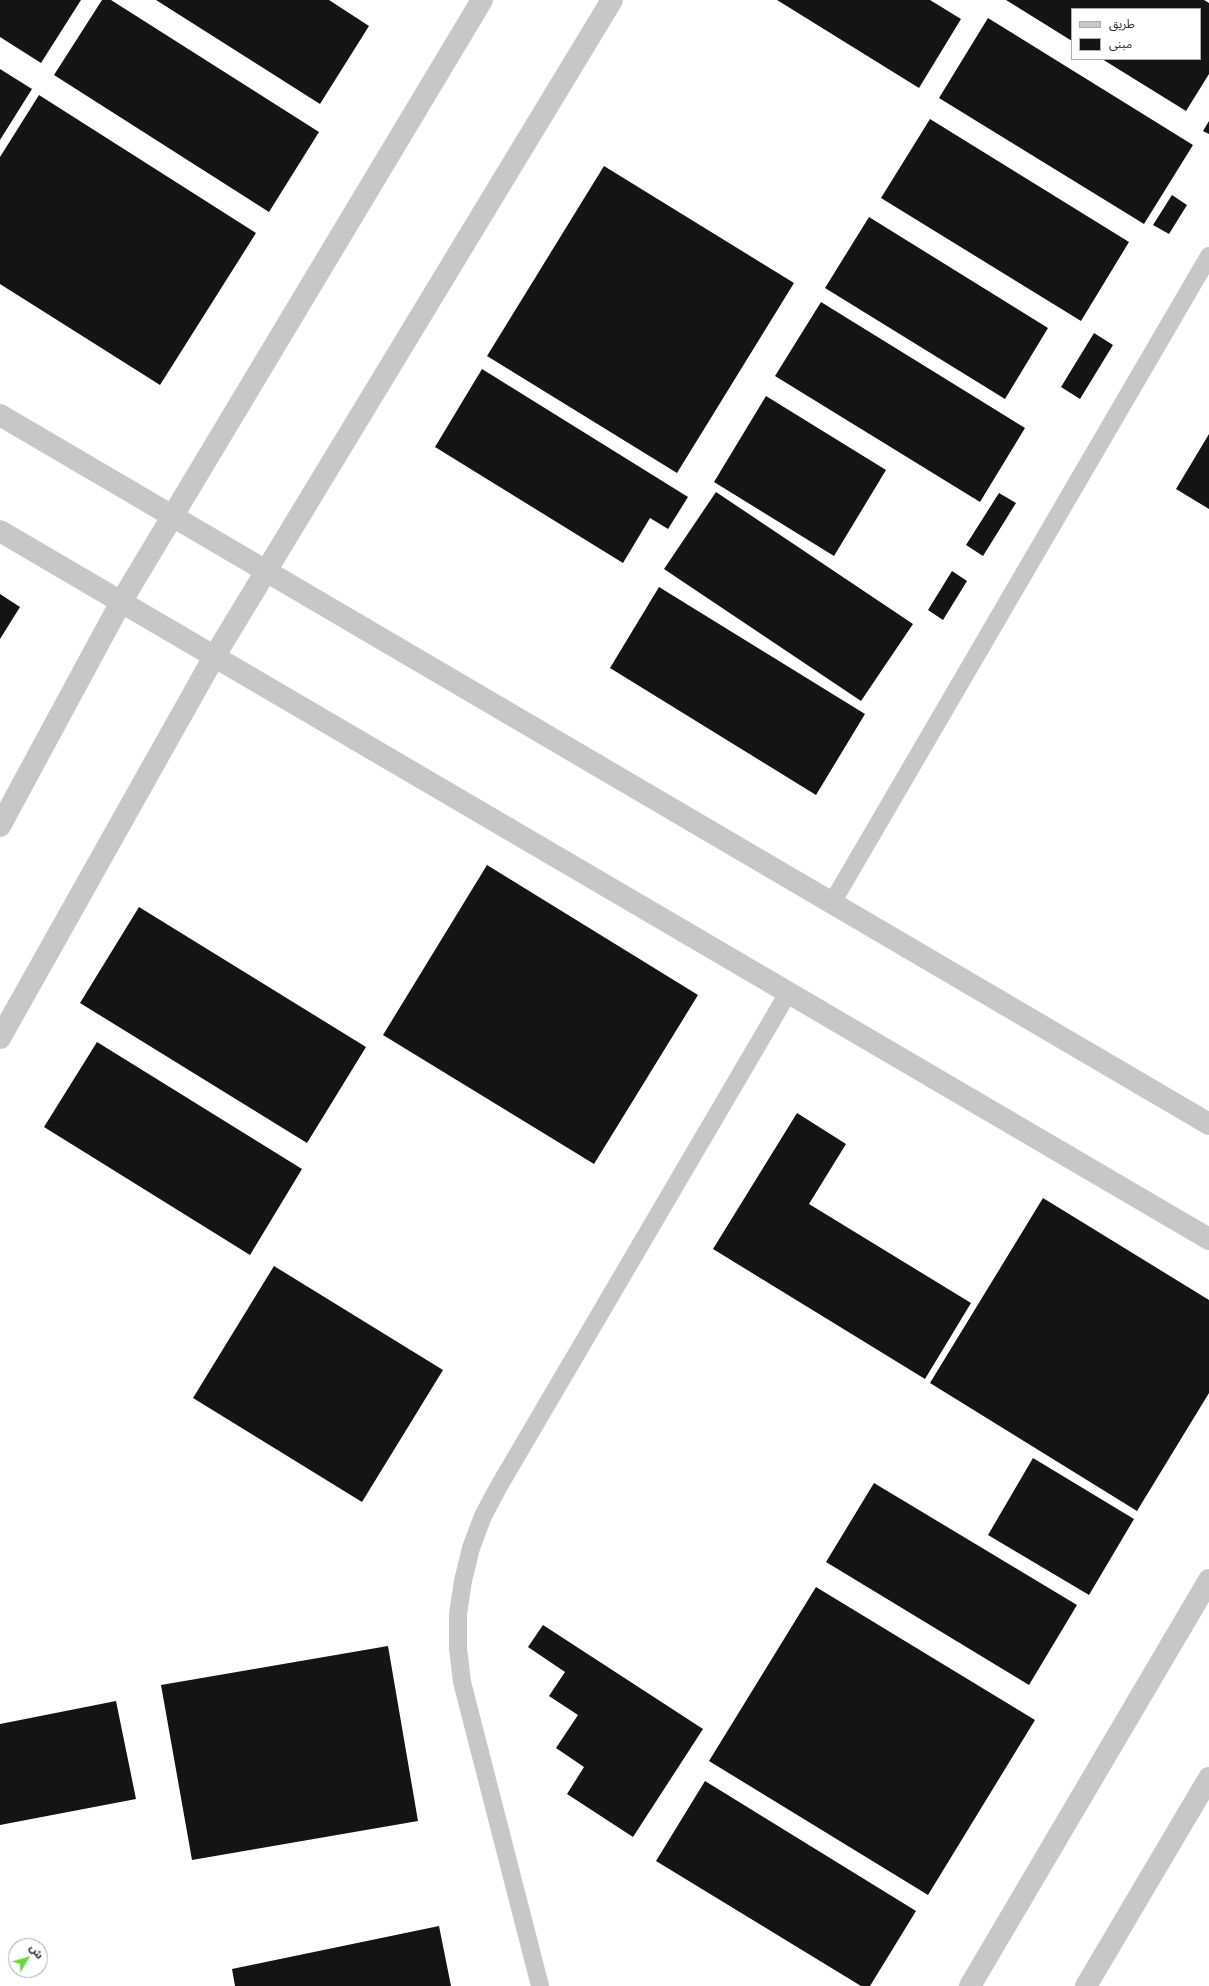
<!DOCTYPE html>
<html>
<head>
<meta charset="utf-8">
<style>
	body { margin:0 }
	#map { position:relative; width:1209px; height:1986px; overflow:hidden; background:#fff; font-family:"Exo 2","Noto Sans Arabic",sans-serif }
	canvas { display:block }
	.legend { position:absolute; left:1071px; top:8px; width:130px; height:52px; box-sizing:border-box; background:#fff; border:1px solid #ababab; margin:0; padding:5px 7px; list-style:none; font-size:12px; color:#2d2d2d }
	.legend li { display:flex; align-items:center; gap:8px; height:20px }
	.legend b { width:20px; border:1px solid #ababab }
	.north { position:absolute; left:8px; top:1938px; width:40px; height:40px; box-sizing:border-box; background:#fff; border:1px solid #ababab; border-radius:50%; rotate:53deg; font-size:11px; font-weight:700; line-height:16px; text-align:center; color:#2d2d2d }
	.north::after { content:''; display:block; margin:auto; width:14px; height:18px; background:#67da39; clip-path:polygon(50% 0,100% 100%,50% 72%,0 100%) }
</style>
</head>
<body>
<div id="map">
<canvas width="1209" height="1986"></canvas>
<ul class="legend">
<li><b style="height:5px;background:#c7c7c7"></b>طريق</li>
<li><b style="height:11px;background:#141414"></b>مبنى</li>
</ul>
<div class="north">ش</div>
</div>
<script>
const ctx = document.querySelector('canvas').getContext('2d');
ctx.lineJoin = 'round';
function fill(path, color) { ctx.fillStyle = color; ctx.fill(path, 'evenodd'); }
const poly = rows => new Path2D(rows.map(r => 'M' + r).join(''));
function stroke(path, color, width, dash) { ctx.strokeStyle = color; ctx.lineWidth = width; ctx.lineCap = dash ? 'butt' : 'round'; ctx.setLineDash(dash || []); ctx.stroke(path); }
fill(poly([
	[0,0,81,0,41,63,0,37],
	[102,0,111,0,319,132,269,212,54,75],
	[156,0,329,0,369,26,320,104],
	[777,0,930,0,961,19,919,88],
	[1006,0,1204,0,1209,3,1209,74,1186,111,1102,59,1200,59,1200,9,1072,9,1072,41],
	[988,18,1193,145,1144,224,939,98],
	[0,69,32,89,0,140],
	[39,95,256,233,160,385,0,284,0,157],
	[930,119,1129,242,1081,321,881,198],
	[1209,121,1209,134,1203,131],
	[604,166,794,283,677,473,487,356],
	[1172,195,1187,205,1169,234,1153,225],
	[869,217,1048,328,1005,399,825,288],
	[821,302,1025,428,980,502,775,376],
	[1094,333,1113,345,1080,399,1061,387],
	[482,369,688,497,668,529,650,518,623,563,435,447],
	[766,396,886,470,834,556,714,482],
	[1209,434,1209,509,1176,489],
	[716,492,913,624,861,701,664,569],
	[999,493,1016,503,983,556,966,545],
	[952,571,967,581,943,620,928,610],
	[659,587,865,714,816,795,610,668],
	[0,594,20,607,0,639],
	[487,865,698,995,594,1164,383,1035],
	[139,907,366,1047,307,1143,80,1003],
	[97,1042,302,1169,250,1255,44,1127],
	[797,1113,846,1144,809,1204,971,1303,925,1379,713,1249],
	[1043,1198,1209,1300,1209,1393,1137,1511,930,1383],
	[274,1266,443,1370,362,1502,193,1398],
	[1033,1458,1134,1519,1089,1595,988,1535],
	[874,1483,1077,1605,1029,1685,826,1562],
	[816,1587,1035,1720,928,1895,709,1761],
	[543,1625,703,1729,633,1837,567,1794,584,1767,556,1748,578,1715,549,1696,565,1672,528,1647],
	[388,1646,418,1821,192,1860,161,1685],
	[116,1701,136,1799,0,1825,0,1724],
	[705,1781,916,1911,870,1986,861,1986,656,1861],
	[439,1926,451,1986,235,1986,232,1969]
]), '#141414');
stroke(poly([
	[832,903,1209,256],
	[540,1986,462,1682,458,1648,458,1614,463,1581,471,1548,483,1516,499,1486,788,993]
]), '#c7c7c7', 18);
stroke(poly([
	[0,826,121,602,482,0],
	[0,1038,214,657,612,0]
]), '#c7c7c7', 22);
stroke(poly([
	[0,415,1209,1124],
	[0,531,1209,1239],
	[970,1986,1209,1580],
	[1086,1986,1209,1778]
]), '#c7c7c7', 22);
</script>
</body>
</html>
